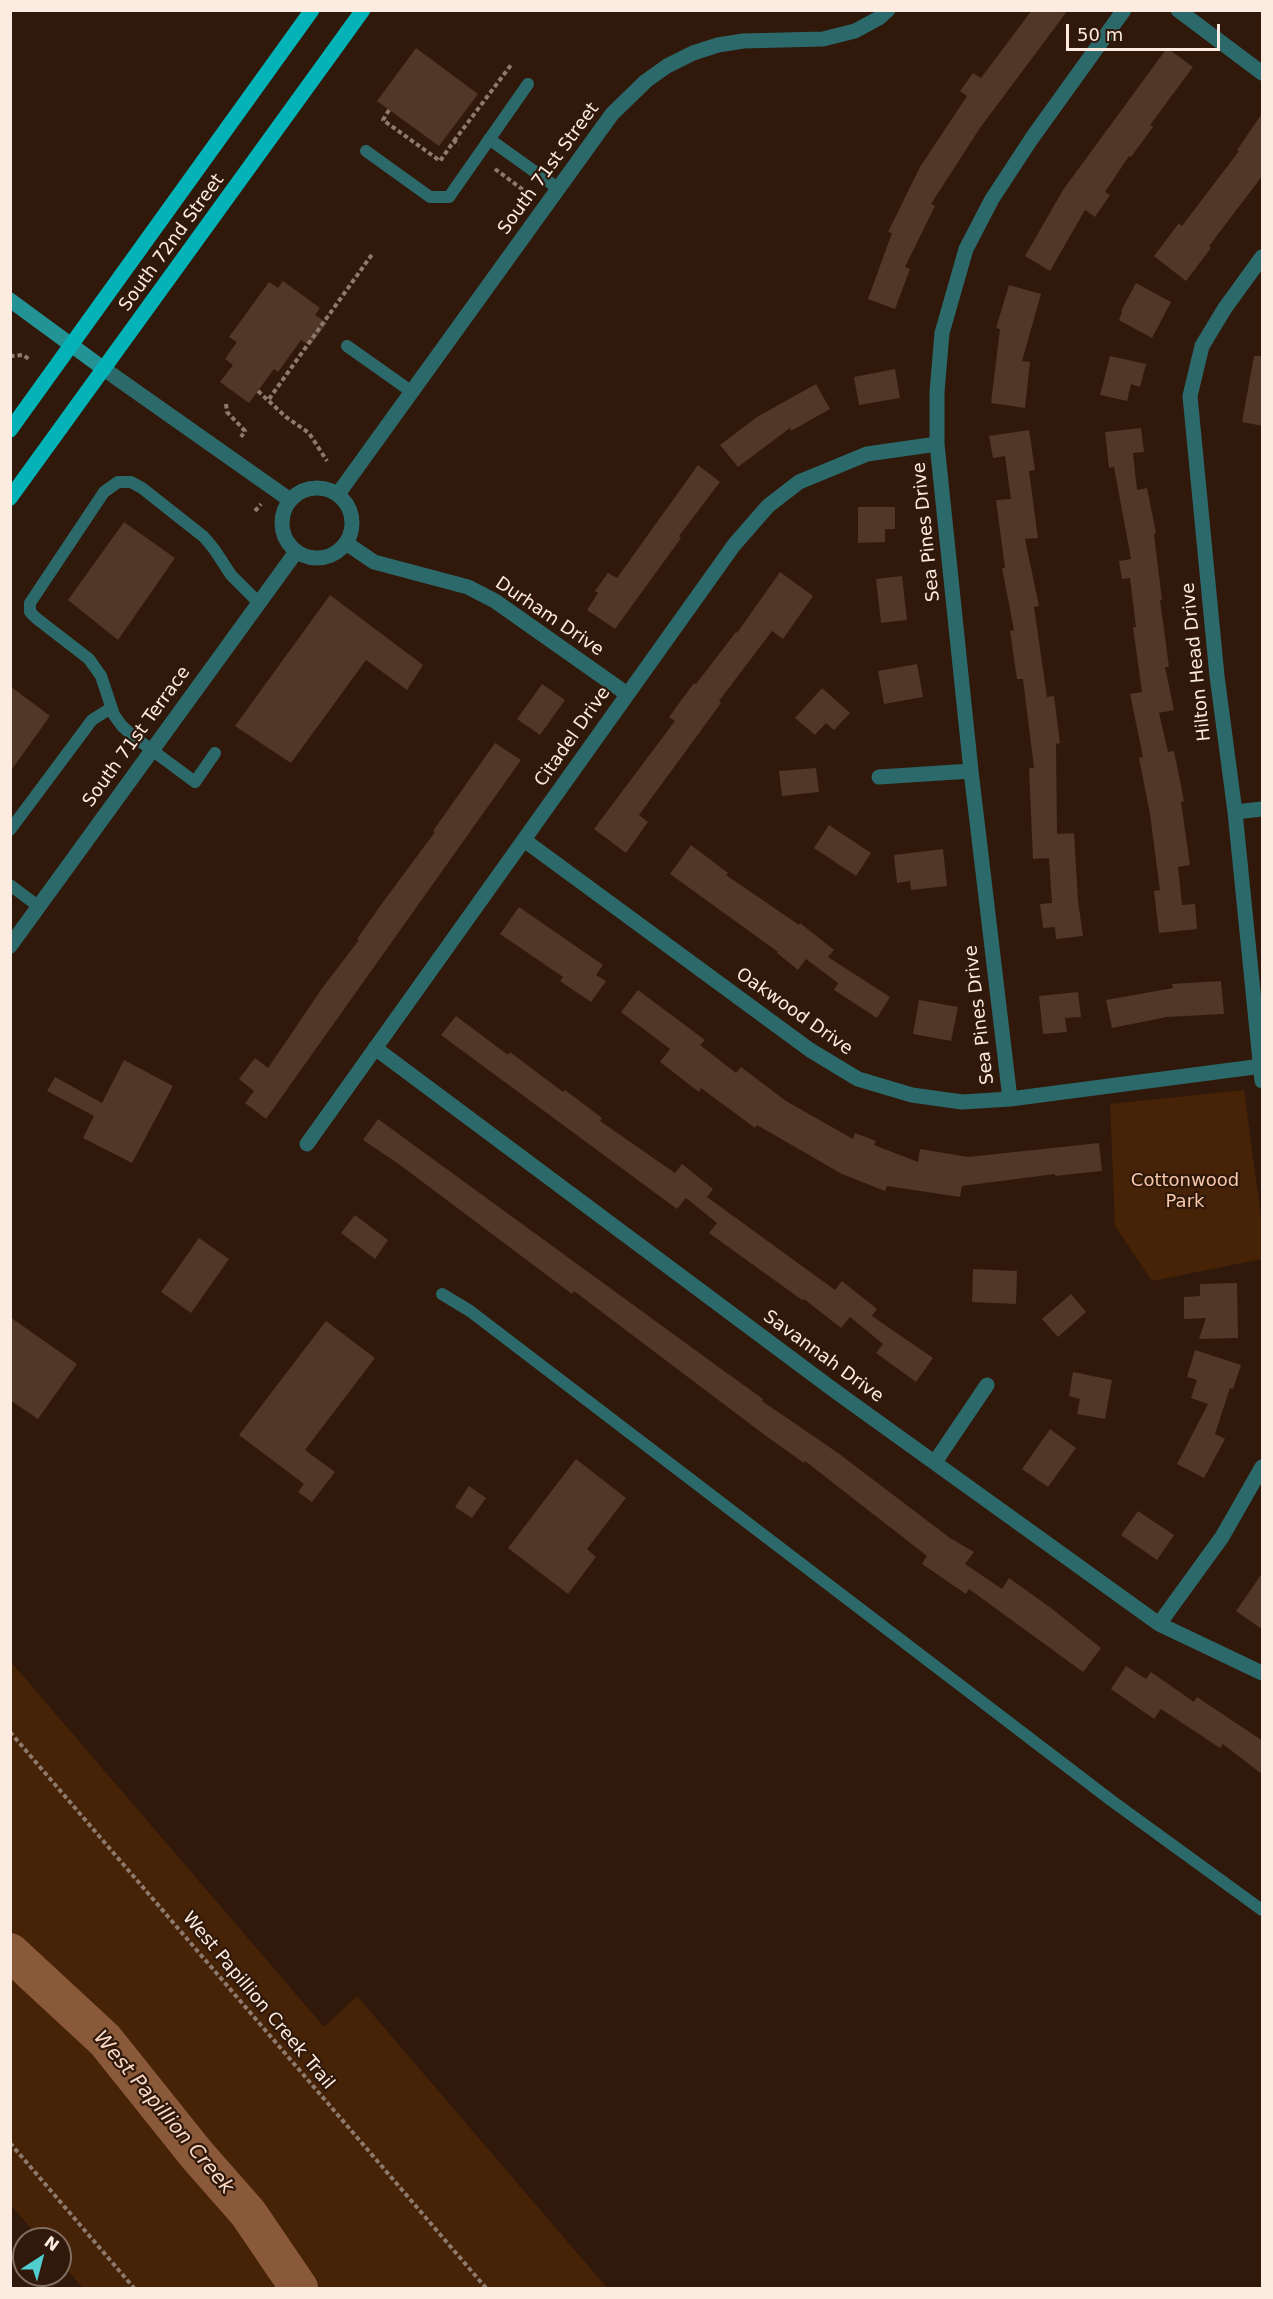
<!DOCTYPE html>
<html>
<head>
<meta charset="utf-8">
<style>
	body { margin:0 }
	#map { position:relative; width:1273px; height:2299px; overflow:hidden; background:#30190a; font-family:"DejaVu Sans",sans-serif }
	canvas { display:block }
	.frame { position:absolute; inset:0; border:12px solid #fbebe1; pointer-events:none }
	.north { position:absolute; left:12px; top:2227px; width:60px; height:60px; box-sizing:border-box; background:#30190a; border:2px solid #816d60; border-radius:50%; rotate:36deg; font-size:16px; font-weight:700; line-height:24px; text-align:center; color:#fbebe1 }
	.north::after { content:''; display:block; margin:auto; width:21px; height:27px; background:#52cdd0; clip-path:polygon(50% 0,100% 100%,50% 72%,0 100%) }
	.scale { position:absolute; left:1066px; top:24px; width:154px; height:27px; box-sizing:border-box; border:3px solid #fbebe1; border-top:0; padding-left:8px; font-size:18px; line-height:21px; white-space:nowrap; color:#fbebe1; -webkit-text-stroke:4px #30190a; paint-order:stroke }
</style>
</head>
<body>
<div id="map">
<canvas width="1273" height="2299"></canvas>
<div class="frame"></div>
<div class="north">N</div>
<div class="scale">50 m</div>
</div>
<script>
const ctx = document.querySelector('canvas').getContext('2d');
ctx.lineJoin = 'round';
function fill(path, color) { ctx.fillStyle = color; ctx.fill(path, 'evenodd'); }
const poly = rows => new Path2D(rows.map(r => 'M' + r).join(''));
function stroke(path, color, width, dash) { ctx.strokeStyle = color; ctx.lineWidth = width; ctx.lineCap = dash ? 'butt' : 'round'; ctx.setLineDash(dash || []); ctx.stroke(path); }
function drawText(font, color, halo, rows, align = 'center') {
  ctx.font = font + ' "DejaVu Sans",sans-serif'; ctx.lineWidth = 4.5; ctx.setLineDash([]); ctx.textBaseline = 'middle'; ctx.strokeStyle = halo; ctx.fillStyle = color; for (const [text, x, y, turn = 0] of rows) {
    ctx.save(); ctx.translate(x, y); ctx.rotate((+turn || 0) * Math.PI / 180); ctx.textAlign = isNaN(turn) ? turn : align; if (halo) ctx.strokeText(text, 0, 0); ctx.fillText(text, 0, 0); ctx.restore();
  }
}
fill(poly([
	[1244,1090,1262,1224,1262,1259,1152,1281,1115,1226,1110,1104],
	[11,1662,324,2027,357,1996,607,2288,83,2288,60,2262,60,2239,40,2239,11,2205]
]), '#462207');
stroke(poly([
	[10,1952,105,2040,197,2155,248,2213,299,2288]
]), '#8a593a', 38);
fill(poly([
	[1032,10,1068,10,980,128,931,204,935,206,905,267,910,269,895,309,868,299,892,233,888,232,920,167,967,96,960,91,973,73,981,78],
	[416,48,478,94,439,146,377,101],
	[1167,48,1193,67,1150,125,1153,127,1131,157,1129,156,1105,192,1110,195,1095,217,1085,210,1050,271,1025,256,1063,190],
	[1263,112,1263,175,1209,246,1211,248,1186,281,1154,256,1179,223,1182,226,1239,151,1237,150],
	[283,281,320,308,315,315,327,323,310,346,301,340,278,372,274,369,249,403,220,382,233,365,225,359,237,342,229,337,269,282,278,288],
	[1136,283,1171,302,1152,338,1119,320,1122,312,1121,311],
	[1009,285,1041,294,1022,361,1030,362,1025,408,991,403,1000,329,996,328],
	[1110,356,1146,364,1140,387,1131,384,1127,401,1100,395],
	[1254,356,1263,356,1263,426,1242,422],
	[895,369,900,398,859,405,854,377],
	[816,384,830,409,791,431,790,428,738,467,720,445,757,417],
	[1141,428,1144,452,1133,453,1137,490,1147,488,1156,533,1154,534,1162,600,1160,600,1169,667,1165,667,1174,710,1159,713,1168,752,1174,751,1184,801,1181,802,1190,865,1178,867,1182,905,1195,904,1197,929,1159,933,1154,891,1160,890,1150,814,1139,758,1143,757,1130,694,1142,692,1133,627,1136,627,1130,578,1122,579,1119,561,1131,559,1114,467,1109,468,1105,432],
	[1029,430,1035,470,1029,471,1038,538,1025,539,1039,606,1034,607,1047,697,1054,696,1060,743,1056,744,1057,834,1074,833,1078,901,1083,936,1056,939,1055,927,1043,928,1040,904,1052,903,1049,858,1033,859,1029,768,1034,768,1023,679,1017,679,1010,631,1014,630,1002,568,1005,568,996,500,1011,499,1005,456,993,458,989,436],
	[698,465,720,482,679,536,681,538,615,629,587,610,598,593,595,591,608,573,617,578],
	[858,507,895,507,895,529,885,529,885,542,858,543],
	[124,522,175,558,118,640,68,600],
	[780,572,813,596,783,639,772,631,719,701,721,703,639,815,648,822,626,853,594,829,675,721,669,717,694,683,696,684,736,632,737,633],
	[902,576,907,620,881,623,876,579],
	[330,595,423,665,407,690,366,660,291,763,235,726],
	[917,664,923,697,884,704,878,671],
	[542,684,565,700,540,735,517,719],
	[10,686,50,716,10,772],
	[822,688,850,713,834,730,826,723,815,735,795,718],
	[495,743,521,760,266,1119,245,1103,254,1091,239,1079,255,1058,268,1068,323,987,359,940,357,939,383,902,435,832,433,831],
	[816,768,819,792,782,796,779,771],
	[829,825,871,853,856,876,814,848],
	[691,845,728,873,726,875,799,925,800,923,834,950,828,957,890,997,877,1018,834,990,838,983,806,959,798,970,777,953,778,952,670,874],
	[943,849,947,886,911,890,910,881,897,883,894,855],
	[519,907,603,965,596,975,606,981,591,1002,560,981,563,977,500,934],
	[1221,981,1224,1014,1167,1017,1112,1028,1106,1000,1173,988,1172,984],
	[638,990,705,1040,700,1045,736,1073,741,1067,786,1101,853,1139,855,1133,876,1141,874,1145,918,1162,920,1149,968,1157,1099,1143,1102,1171,1055,1176,1055,1174,962,1186,960,1197,887,1186,885,1191,842,1174,757,1125,755,1128,701,1088,699,1092,660,1062,670,1049,621,1012],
	[1078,992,1081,1017,1065,1018,1067,1032,1043,1034,1039,996],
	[919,1000,958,1007,951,1041,913,1034],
	[456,1016,508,1055,510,1052,563,1092,565,1090,602,1118,600,1121,675,1173,682,1164,713,1189,707,1197,835,1290,842,1281,877,1309,872,1316,933,1358,916,1382,876,1353,883,1344,850,1317,841,1328,804,1299,802,1300,709,1233,717,1223,686,1198,677,1209,441,1035],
	[124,1060,173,1086,132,1163,83,1138,94,1116,47,1091,55,1077,102,1103],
	[378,1119,724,1371,763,1399,762,1401,838,1453,950,1538,974,1552,965,1564,1002,1589,1009,1578,1051,1608,1101,1648,1083,1672,969,1589,966,1594,922,1564,927,1556,805,1461,804,1463,766,1436,574,1291,572,1294,400,1165,363,1140],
	[355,1215,388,1240,375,1259,341,1233],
	[199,1238,229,1259,191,1313,161,1292],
	[973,1269,1017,1271,1016,1304,972,1302],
	[1237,1283,1238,1338,1199,1339,1206,1318,1184,1319,1184,1297,1200,1296,1200,1284],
	[1071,1294,1086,1312,1058,1337,1042,1319],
	[10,1317,77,1364,38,1419,10,1400],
	[326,1321,375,1358,305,1450,335,1472,312,1502,298,1492,304,1484,239,1435],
	[1195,1350,1241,1365,1233,1389,1230,1388,1215,1434,1225,1439,1204,1478,1177,1464,1208,1404,1191,1398,1197,1380,1187,1377],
	[1073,1372,1112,1380,1105,1419,1077,1414,1080,1399,1069,1396],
	[1050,1429,1076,1448,1048,1487,1022,1469],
	[576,1459,626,1498,587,1549,596,1557,568,1594,508,1548],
	[469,1486,486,1498,472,1518,455,1507],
	[1138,1511,1174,1535,1157,1560,1121,1535],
	[1263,1572,1263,1630,1236,1611],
	[1126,1666,1146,1679,1151,1672,1194,1702,1197,1697,1263,1741,1263,1775,1223,1744,1220,1748,1161,1709,1154,1719,1111,1689]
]), '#503727');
stroke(poly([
	[389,110,383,120,440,161,454,141,459,145],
	[454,141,511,65],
	[495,169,530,195],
	[10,356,23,355,29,359],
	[258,391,286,417,309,433,327,461],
	[269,399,373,253],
	[226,404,227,412,245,431,241,437],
	[255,511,261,504],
	[10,1732,486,2288],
	[10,2143,134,2288]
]), '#8e7a6d', 4, [4.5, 3]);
stroke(poly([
	[489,139,559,189],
	[366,151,430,197,449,197,528,84],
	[347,346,412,392],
	[215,753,195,782,133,736,122,726,114,715,101,676,89,659,36,618,30,612,30,603,104,492,118,482,131,482,142,488,204,537,214,549,231,575,259,603],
	[10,830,92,720,111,708],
	[10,885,38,906],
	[442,1294,470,1311,1112,1801,1262,1910]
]), '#2c696b', 12);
stroke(poly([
	[1178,10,1262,73],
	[1262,257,1225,308,1202,346,1190,396,1217,676,1235,812,1262,1081],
	[104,369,290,500],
	'282 523a35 35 0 1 1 70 0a35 35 0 1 1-70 0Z',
	[338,494,612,114,646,81,667,66,693,53,718,45,743,41,823,39,855,31,879,18,888,10],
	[346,543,374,562,468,587,495,601,627,694],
	[879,777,971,771],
	[1235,812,1262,809],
	[524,840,810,1050,858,1079,912,1095,962,1102,1010,1099,1262,1066],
	[10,946,296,552],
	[375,1048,835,1391,1159,1624,1262,1673],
	[1010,1099,971,771,937,444,937,392,942,333,966,249,992,199,1032,138,1124,10],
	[307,1144,734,545,768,506,799,482,867,454,937,444],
	[935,1462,987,1385],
	[1159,1624,1222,1537,1262,1467]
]), '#2c696b', 15);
stroke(poly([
	[10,300,104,369]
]), '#239396', 15);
stroke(poly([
	[10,430,312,10],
	[10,498,363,10]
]), '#03b3b7', 15);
drawText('18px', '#fbebe1', '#30190a', [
	["South 71st Street",549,169,-54],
	["South 72nd Street",172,243,-54],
	["Sea Pines Drive",927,532,-96],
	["Durham Drive",549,617,34],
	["Hilton Head Drive",1197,662,-96],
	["South 71st Terrace",137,737,-54],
	["Citadel Drive",573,737,-55],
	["Oakwood Drive",794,1012,35],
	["Sea Pines Drive",980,1015,-97],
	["Savannah Drive",823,1357,36],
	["West Papillion Creek Trail",258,2001,50]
]);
drawText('18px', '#f7c8ac', '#30190a', [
	["Cottonwood",1185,1181],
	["Park",1185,1202]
]);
drawText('italic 20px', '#fadac7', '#30190a', [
	["West Papillion Creek",163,2113,50]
]);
</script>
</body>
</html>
